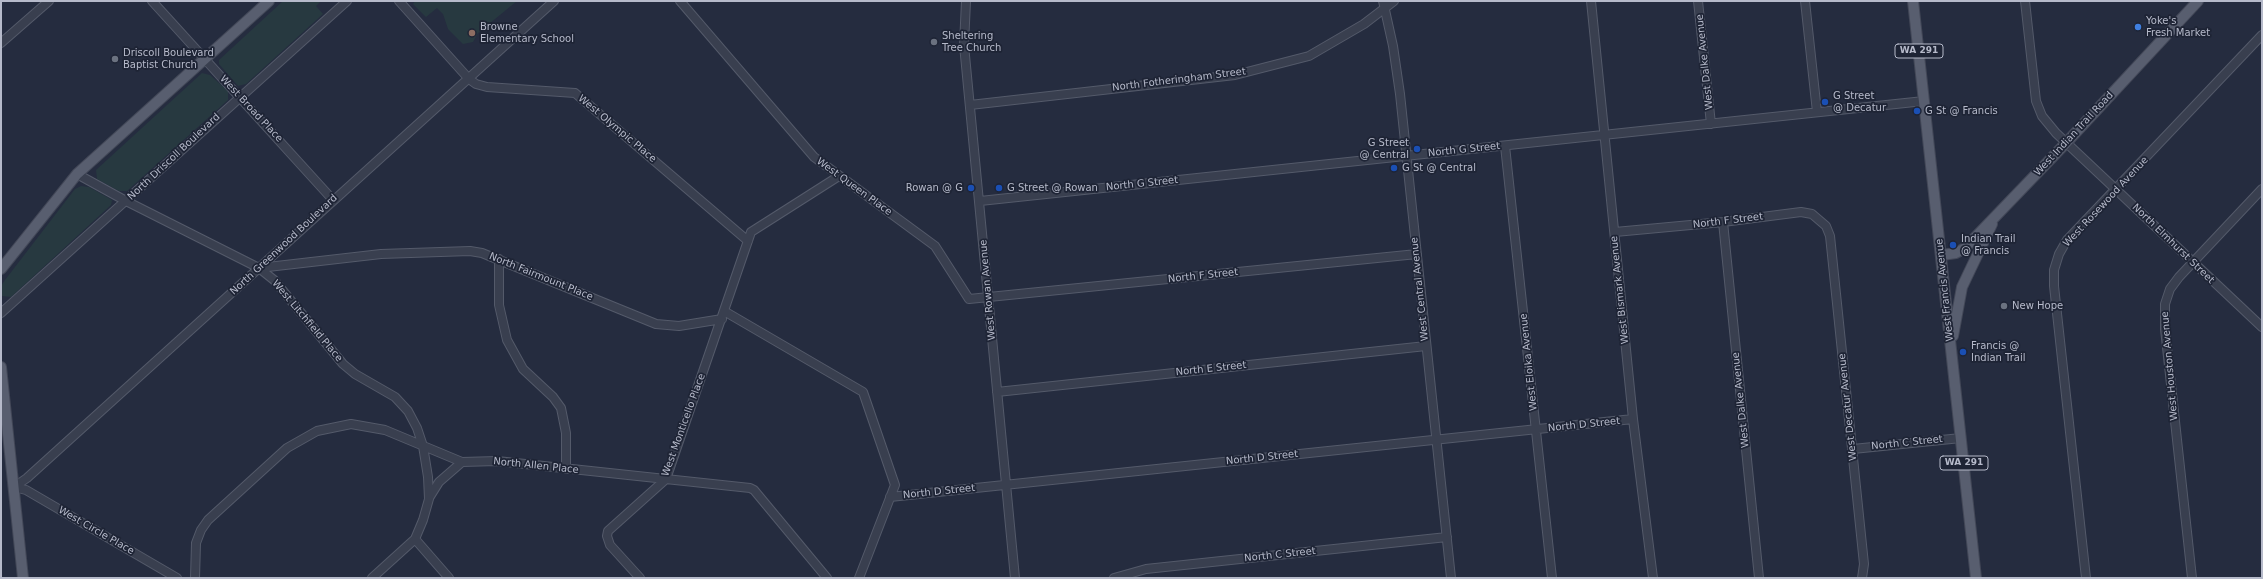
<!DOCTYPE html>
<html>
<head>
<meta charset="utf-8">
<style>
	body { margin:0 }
	#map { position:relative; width:2263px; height:579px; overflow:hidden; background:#252c3f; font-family:"DejaVu Sans",sans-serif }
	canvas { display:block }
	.frame { position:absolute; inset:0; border:2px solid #b6baca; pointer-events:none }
</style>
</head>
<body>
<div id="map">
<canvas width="2263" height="579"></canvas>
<div class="frame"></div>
</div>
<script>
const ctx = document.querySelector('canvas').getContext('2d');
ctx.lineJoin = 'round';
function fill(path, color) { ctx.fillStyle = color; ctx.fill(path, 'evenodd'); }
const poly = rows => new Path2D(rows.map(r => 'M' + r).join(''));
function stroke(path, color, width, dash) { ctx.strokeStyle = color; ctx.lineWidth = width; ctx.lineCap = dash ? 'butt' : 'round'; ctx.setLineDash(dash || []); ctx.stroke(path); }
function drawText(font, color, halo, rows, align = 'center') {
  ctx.font = font + ' "DejaVu Sans",sans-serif'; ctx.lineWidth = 3.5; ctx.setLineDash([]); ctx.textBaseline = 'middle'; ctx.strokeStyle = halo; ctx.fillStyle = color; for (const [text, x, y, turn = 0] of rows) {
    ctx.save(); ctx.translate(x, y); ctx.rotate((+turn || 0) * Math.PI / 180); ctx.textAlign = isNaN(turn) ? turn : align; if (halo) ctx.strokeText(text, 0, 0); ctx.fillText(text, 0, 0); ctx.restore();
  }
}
fill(poly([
	[283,1,321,1,316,6,323,14,246,84,238,86,219,64,219,60],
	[415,1,517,1,478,33,473,42,463,44,448,29,443,14,437,8,426,17,413,4],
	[202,73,210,75,228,91,228,100,127,191,119,191,97,179,96,170],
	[81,186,89,187,112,200,111,205,11,297,2,296,1,286,5,280,75,189]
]), '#273940');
const minor = poly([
	[152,1,333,200],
	[399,1,469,79,476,84,487,87,575,93,748,241],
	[680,1,814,157,935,246,969,299,1417,254],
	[966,1,964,45,1015,578],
	[1383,1,1393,46,1400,94,1451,578],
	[1591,1,1633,419,1653,578],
	[1698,1,1711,124],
	[1805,1,1817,112],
	[2025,1,2036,101,2042,116,2056,133,2262,327],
	[1,43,49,1],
	[970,105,1235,75,1309,56,1364,24,1394,1],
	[1505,146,1552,578],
	[77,174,126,201,259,268,274,280,343,364,355,374,395,397,408,411,417,428,423,446,428,477,429,499,423,520,415,539,449,578],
	[980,201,1924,101],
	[1723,222,1759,578],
	[1615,232,1723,222,1801,212,1812,214,1826,226,1830,236,1864,564,1862,578],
	[499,259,499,305,507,340,523,369,553,397,561,408,566,433,566,469],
	[259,268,381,254,470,251,482,253,656,324,679,326,722,319],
	[724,311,863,392,895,485,859,578],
	[1,313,347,1],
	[997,392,1426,346],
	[1853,449,1961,438],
	[14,487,27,478,554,1],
	[14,487,26,490,177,578],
	[890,497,1633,419],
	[429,498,439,482,462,462],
	[195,578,196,543,201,530,208,520,287,448,317,431,351,424,385,430,462,462,497,461,750,488,754,490,827,578],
	[372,578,415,539],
	[640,578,610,545,607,536,608,531,666,479,751,232,839,176],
	[1114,578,1146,569,1447,537],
	[2086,578,2054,286,2054,270,2059,254,2067,240,2262,35],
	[2192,578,2165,329,2165,304,2170,289,2179,277,2262,189]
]);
const major = poly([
	[1913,1,1976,578],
	[1942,255,1956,253,1965,248,2066,143,2198,1],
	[1,269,77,174,269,1],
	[1953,336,1962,287,1992,224],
	[1,367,23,578]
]);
stroke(minor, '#545a6a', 10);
stroke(major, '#434858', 12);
stroke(minor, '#393f4f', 8);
stroke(major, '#585e6f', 10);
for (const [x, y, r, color] of [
	[2138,27,4,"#3f7fe0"],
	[472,33,4,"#8d6e63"],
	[934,42,4,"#6b7280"],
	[115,59,4,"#6b7280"],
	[1825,102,4,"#1a4fb4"],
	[1917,111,4,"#1a4fb4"],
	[1417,149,4,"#1a4fb4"],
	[1394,168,4,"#1a4fb4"],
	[971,188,4,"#1a4fb4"],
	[999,188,4,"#1a4fb4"],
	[1953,245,4,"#1a4fb4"],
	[2004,306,4,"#6b7280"],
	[1963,352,4,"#1a4fb4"]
]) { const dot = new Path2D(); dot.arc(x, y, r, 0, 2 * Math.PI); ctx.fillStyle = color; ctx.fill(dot); stroke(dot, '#1e2435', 1.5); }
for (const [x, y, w] of [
	[1919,51,48],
	[1964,463,48]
]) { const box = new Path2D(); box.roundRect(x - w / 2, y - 7, w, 14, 3); ctx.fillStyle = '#1e2435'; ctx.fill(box); stroke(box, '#b6baca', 1); }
drawText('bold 9px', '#b6baca', null, [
	["WA 291",1919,51],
	["WA 291",1964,463]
]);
drawText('10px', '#b6baca', '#1e2435', [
	["Yoke's",2146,21],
	["Fresh Market",2146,33],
	["Browne",480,27],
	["Elementary School",480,39],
	["Sheltering",942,36],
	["Tree Church",942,48],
	["Driscoll Boulevard",123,53],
	["Baptist Church",123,65],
	["G Street",1833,96],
	["@ Decatur",1833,108],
	["G St @ Francis",1925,111],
	["G Street",1409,143,"right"],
	["@ Central",1409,155,"right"],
	["G St @ Central",1402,168],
	["Rowan @ G",963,188,"right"],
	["G Street @ Rowan",1007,188],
	["Indian Trail",1961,239],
	["@ Francis",1961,251],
	["New Hope",2012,306],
	["Francis @",1971,346],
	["Indian Trail",1971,358]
], 'left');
drawText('10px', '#b6baca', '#1e2435', [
	["West Dalke Avenue",1705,62,-96],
	["North Fotheringham Street",1179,80,-7],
	["West Broad Place",251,109,47],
	["West Olympic Place",617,129,40],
	["West Indian Trail Road",2074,134,-47],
	["North G Street",1464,150,-6],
	["North Driscoll Boulevard",174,157,-43],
	["North G Street",1142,184,-6],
	["West Queen Place",854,187,36],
	["West Rosewood Avenue",2106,202,-47],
	["North F Street",1728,221,-7],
	["North Elmhurst Street",2173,244,44],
	["North Greenwood Boulevard",284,245,-43],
	["North F Street",1203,276,-6],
	["North Fairmount Place",541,277,22],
	["West Central Avenue",1420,289,-96],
	["West Rowan Avenue",988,290,-95],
	["West Bismark Avenue",1620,290,-96],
	["West Francis Avenue",1945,290,-96],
	["West Litchfield Place",307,321,50],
	["West Eloika Avenue",1529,362,-96],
	["West Houston Avenue",2170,366,-95],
	["North E Street",1211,369,-6],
	["West Dalke Avenue",1741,400,-96],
	["West Decatur Avenue",1848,407,-96],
	["West Monticello Place",684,425,-70],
	["North D Street",1584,425,-6],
	["North C Street",1907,443,-6],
	["North D Street",1262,458,-6],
	["North Allen Place",536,466,6],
	["North D Street",939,492,-6],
	["West Circle Place",96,531,30],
	["North C Street",1280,555,-6]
]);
</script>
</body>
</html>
